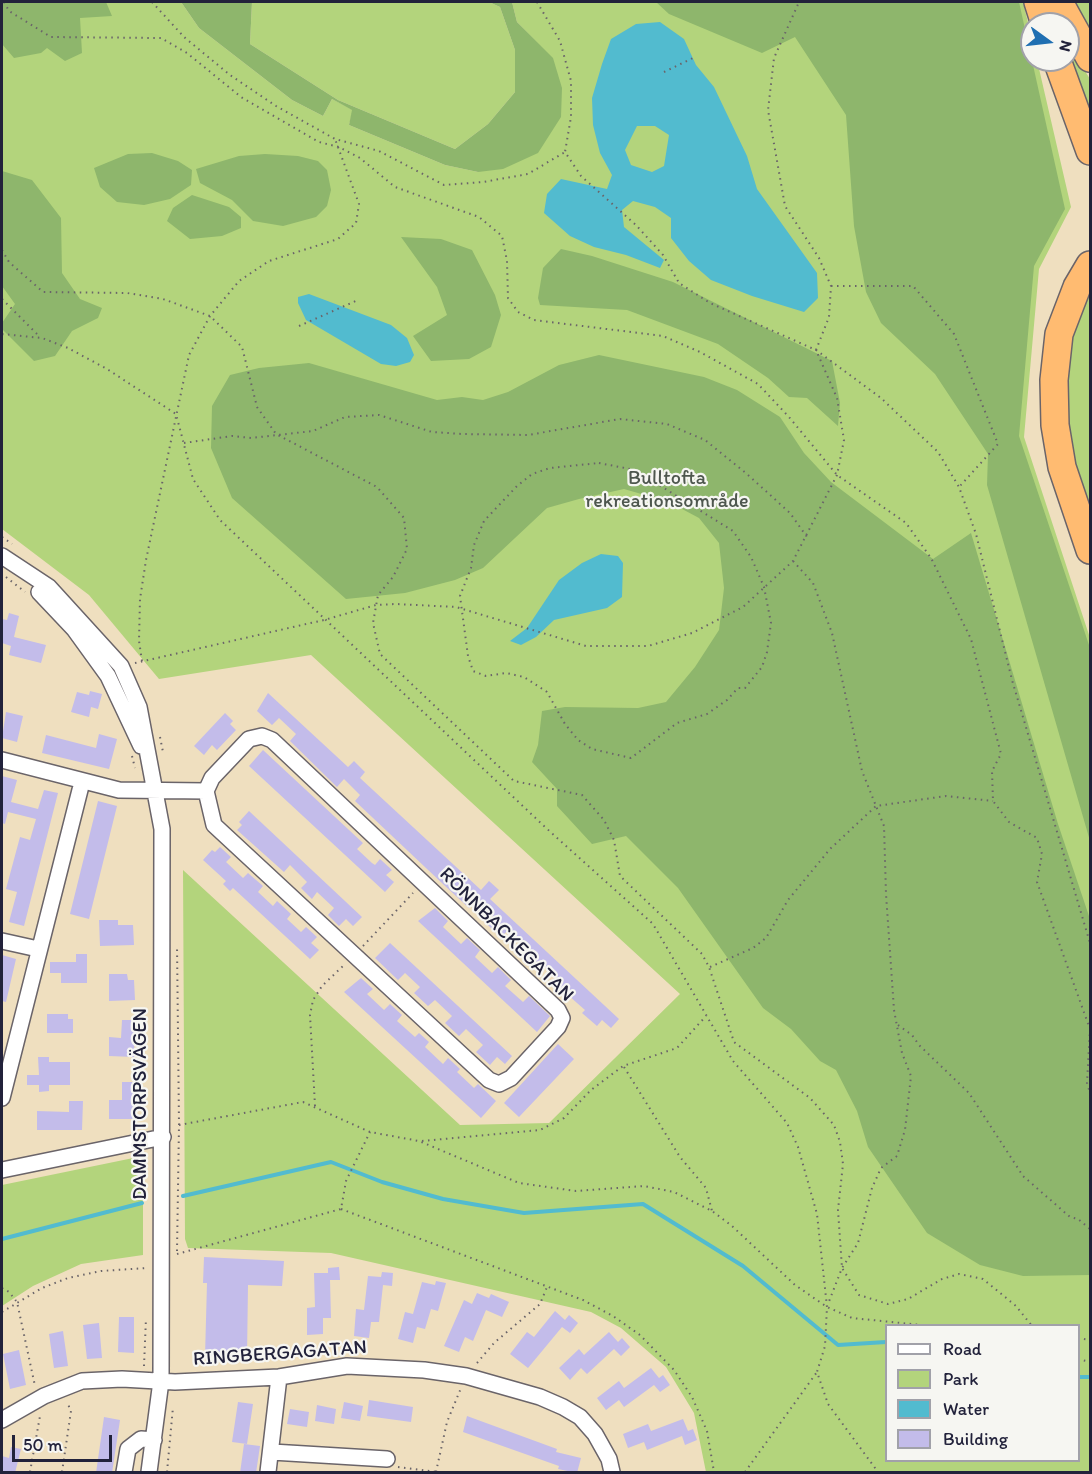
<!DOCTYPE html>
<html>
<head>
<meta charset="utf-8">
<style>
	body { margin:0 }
	#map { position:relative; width:1092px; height:1474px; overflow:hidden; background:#efdfbf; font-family:Itim,sans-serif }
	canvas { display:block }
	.frame { position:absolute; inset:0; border:3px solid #22223b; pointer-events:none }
	.legend { position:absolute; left:885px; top:1324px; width:195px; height:138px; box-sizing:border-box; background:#f6f6f2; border:2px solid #a1a1a9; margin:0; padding:8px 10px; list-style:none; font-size:18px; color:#22223b }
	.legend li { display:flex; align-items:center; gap:12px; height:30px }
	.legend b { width:30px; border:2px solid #a1a1a9 }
	.north { position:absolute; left:1020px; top:12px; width:60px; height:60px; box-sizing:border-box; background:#f6f6f2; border:2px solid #a1a1a9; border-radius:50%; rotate:105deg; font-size:16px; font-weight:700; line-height:24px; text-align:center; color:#22223b }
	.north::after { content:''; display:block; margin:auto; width:21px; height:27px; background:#1f6fb2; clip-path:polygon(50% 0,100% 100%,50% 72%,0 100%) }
	.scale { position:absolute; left:12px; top:1435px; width:100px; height:27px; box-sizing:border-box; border:3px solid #22223b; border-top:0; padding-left:8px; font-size:18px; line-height:21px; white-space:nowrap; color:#22223b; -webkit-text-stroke:4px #f6f6f2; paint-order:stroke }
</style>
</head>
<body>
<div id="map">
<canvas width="1092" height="1474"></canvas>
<div class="frame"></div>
<ul class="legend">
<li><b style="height:8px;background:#fff"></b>Road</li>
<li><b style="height:16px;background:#b3d47c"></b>Park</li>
<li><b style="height:16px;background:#52bbcf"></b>Water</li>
<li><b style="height:16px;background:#c3bcea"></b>Building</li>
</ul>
<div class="north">N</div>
<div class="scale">50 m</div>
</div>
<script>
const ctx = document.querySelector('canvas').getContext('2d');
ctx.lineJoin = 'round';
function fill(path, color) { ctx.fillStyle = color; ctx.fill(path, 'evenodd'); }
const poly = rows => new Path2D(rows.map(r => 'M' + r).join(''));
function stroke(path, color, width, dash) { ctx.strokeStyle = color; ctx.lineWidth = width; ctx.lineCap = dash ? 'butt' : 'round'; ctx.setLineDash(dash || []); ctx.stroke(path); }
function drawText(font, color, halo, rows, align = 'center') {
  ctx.font = font + ' Itim,sans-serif'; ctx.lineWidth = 4.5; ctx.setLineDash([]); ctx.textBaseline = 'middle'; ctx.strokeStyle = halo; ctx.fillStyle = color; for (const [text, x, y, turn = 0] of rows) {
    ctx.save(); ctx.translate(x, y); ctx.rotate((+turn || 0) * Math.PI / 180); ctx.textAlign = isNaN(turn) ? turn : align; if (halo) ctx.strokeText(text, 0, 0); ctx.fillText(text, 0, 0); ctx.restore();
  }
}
fill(poly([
	[2,2,181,2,199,28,292,100,323,116,332,99,353,110,349,125,445,165,478,172,553,59,517,22,512,2,1023,2,1032,39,1032,60,1037,60,1071,207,1039,269,1024,437,1090,638,1090,1472,706,1472,694,1413,666,1367,621,1328,591,1312,331,1253,188,1248,185,1239,183,870,460,1125,549,1123,680,994,311,655,159,679,89,595,2,529],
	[886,1326,1078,1326,1078,1460,886,1460],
	[252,2,489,2,500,7,515,50,515,92,488,124,455,149,338,100,250,44],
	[1071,2,1090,2,1090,37],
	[1068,44,1090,79,1090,127,1068,60],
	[1090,279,1090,531,1080,500,1060,390,1077,307],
	[143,1156,143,1255,81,1264,33,1286,2,1306,2,1185]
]), '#b3d47c');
fill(poly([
	[2,2,106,2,112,16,80,18,82,53,65,61,47,48,41,53,14,58,2,44],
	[181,2,252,2,250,44,338,100,455,149,488,124,515,92,515,50,500,7,489,2,512,2,517,22,553,58,562,88,561,117,538,153,503,169,478,172,445,165,349,125,352,110,332,99,323,116,292,100,199,28],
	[656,2,1019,2,1065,209,1034,266,1019,436,1090,648,1090,841,987,485,988,454,935,374,881,323,866,292,854,226,846,115,795,37,762,53,669,14],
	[152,153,178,161,192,170,191,185,170,199,144,205,117,202,100,187,94,168,128,154],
	[265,154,298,156,318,161,327,170,331,190,327,206,316,217,283,226,253,221,232,200,200,183,196,169,239,156],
	[2,171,32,180,61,218,62,273,80,299,102,308,98,318,72,331,55,356,34,361,2,329,2,323,15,304,2,286],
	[192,195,229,207,241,217,241,228,222,236,190,239,167,221,173,208],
	[401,237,441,239,472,250,495,295,501,315,491,347,469,359,431,361,413,336,447,315,437,287],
	[561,249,592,256,673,282,832,361,840,403,838,426,807,398,789,397,768,378,718,344,627,310,540,305,538,298,543,268],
	[599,355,704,377,737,390,780,417,804,453,831,482,933,559,971,533,1058,824,1090,919,1090,1275,1023,1276,980,1265,927,1233,868,1147,857,1111,836,1070,820,1061,791,1029,763,1008,678,888,626,836,592,844,557,806,557,789,532,762,538,745,542,711,565,707,638,708,666,702,695,667,719,630,724,588,719,543,699,518,669,502,624,489,579,499,547,508,483,568,455,580,405,593,346,599,232,498,211,448,212,406,230,375,259,368,309,363,437,400,462,397,483,400,508,392,559,365]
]), '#8eb66c');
fill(poly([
	[660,22,684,39,696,65,714,87,747,156,757,189,817,273,818,298,804,312,752,296,711,280,689,261,671,238,671,218,655,207,633,201,622,210,624,227,664,260,660,268,626,255,594,247,570,236,544,213,547,194,561,179,607,189,612,175,600,153,593,125,592,98,602,64,611,39,636,24],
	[637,126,655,126,669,135,664,166,652,172,631,165,625,150],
	[309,294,391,325,407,338,414,355,410,362,396,366,381,364,306,320,298,303,298,297],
	[601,554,618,556,623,563,622,597,607,608,554,620,536,637,521,645,510,641,527,628,559,580,582,563]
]), '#52bbcf');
stroke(poly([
	[183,1196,331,1162,382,1182,443,1199,524,1213,643,1204,743,1266,838,1345,886,1342],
	[2,1239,142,1203],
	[1078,1377,1090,1377]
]), '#52bbcf', 4);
fill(poly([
	[9,613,19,616,14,637,46,645,41,663,9,655,11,646,2,643,2,619,7,620],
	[90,691,102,694,98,709,91,707,89,717,71,712,77,692,89,695],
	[268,693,348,767,354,761,365,772,360,778,481,890,489,881,499,890,490,899,619,1019,611,1028,602,1020,597,1026,582,1013,585,1010,577,1003,568,995,566,998,552,984,557,978,540,962,533,968,519,955,525,948,507,931,501,938,487,924,493,917,475,901,469,908,444,885,355,801,360,795,344,779,337,787,290,741,296,734,279,718,272,725,257,711],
	[6,712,23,716,17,742,2,738],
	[225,713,233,721,230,724,236,730,217,750,212,745,204,755,194,746],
	[99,734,117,739,109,769,42,753,46,735,96,748],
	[263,750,363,843,357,849,372,863,375,865,380,859,392,870,386,875,394,882,385,892,249,766],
	[2,776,17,780,11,802,38,809,44,790,58,793,24,926,9,922,17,892,6,889,20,837,30,840,36,819,8,812,5,824,2,823],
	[98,801,117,806,89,919,70,914],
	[249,811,362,917,353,926,346,919,339,926,328,915,334,908,317,892,312,899,301,888,307,882,290,865,284,872,237,830,242,825,239,822],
	[220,847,231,857,226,862,243,878,248,873,263,886,258,892,273,906,277,901,291,914,287,919,301,932,306,927,317,937,311,943,319,950,310,959,233,888,230,891,223,884,226,881,203,860,212,850,215,852],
	[435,908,448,921,443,927,461,944,467,938,480,950,475,957,492,973,498,967,511,980,505,986,523,1002,529,996,550,1016,537,1032,418,921],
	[99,920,118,920,118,925,133,925,134,945,100,946],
	[390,943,512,1056,505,1064,497,1057,490,1065,476,1052,483,1045,466,1029,459,1036,445,1023,452,1016,435,1000,428,1006,414,993,420,987,405,973,398,980,375,958],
	[76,954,87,954,87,983,61,983,61,973,50,973,50,962,76,962],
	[2,955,16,959,6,1002,2,1001],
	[109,974,127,974,128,980,134,980,135,1000,109,1001],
	[361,978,373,989,367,994,384,1010,390,1004,402,1015,397,1021,415,1037,419,1033,429,1042,425,1047,443,1064,448,1058,460,1069,457,1072,474,1088,478,1084,496,1101,481,1118,344,992],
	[47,1014,68,1014,68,1019,73,1019,73,1033,47,1033],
	[122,1020,135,1020,134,1057,109,1056,109,1037,121,1038],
	[558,1044,574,1059,519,1117,504,1103],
	[38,1057,49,1057,49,1062,70,1062,70,1085,49,1085,49,1091,39,1092,39,1085,27,1085,27,1075,39,1075],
	[122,1082,135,1082,134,1119,109,1119,109,1100,122,1100],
	[69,1101,83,1101,82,1130,37,1130,37,1111,69,1112],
	[204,1257,284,1261,282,1286,248,1285,247,1357,205,1356,207,1283,203,1283],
	[339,1267,340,1280,330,1280,331,1318,323,1318,323,1334,307,1335,307,1308,315,1307,314,1273,328,1273,328,1268],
	[382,1272,393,1273,392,1286,383,1285,379,1322,371,1322,369,1338,354,1336,356,1309,364,1310,368,1276,381,1277],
	[436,1281,446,1283,438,1311,431,1309,425,1329,417,1327,413,1343,398,1339,405,1312,413,1314,422,1282,435,1285],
	[477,1293,489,1298,491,1294,509,1302,502,1317,486,1310,473,1341,465,1337,459,1352,444,1346,464,1300,472,1304],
	[555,1311,565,1320,569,1315,578,1323,570,1333,562,1327,528,1368,510,1354,527,1332,534,1337],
	[119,1317,134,1317,134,1353,118,1352],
	[99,1323,102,1358,87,1359,83,1325],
	[63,1331,68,1366,54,1368,49,1334],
	[609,1332,618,1342,622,1338,630,1347,621,1356,614,1349,587,1374,581,1368,570,1380,559,1368,579,1349,584,1355],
	[19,1350,26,1385,10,1389,3,1354],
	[651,1368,659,1378,663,1375,670,1385,660,1392,654,1385,624,1407,619,1400,606,1410,597,1398,619,1381,624,1388],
	[369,1400,413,1407,411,1422,367,1416],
	[238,1402,253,1404,247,1444,232,1442],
	[344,1402,363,1406,360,1421,341,1418],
	[317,1405,336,1409,334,1424,315,1421],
	[290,1409,309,1412,307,1427,287,1424],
	[467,1416,557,1449,556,1452,581,1458,577,1473,558,1469,559,1466,463,1432],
	[104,1417,120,1420,112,1473,96,1473],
	[683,1419,688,1431,693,1429,697,1440,685,1445,682,1436,647,1450,644,1442,628,1448,623,1434,648,1424,651,1431],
	[244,1444,260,1446,256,1473,240,1473],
	[11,1447,21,1449,15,1473,2,1473,2,1456,9,1458]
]), '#c3bcea');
const street = poly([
	[2,556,49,587,121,666,139,707,162,829,161,1381,149,1472],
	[39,592,74,629,108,676,141,746],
	[2,760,119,790,206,791,214,825,489,1080,499,1084,511,1078,558,1027,562,1018,558,1010,272,740,262,736,249,739,212,778,206,791],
	[2,941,38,949],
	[2,1098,82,782],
	[2,1170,163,1137],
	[2,1420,44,1396,82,1381,122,1379,175,1382,279,1377,347,1366,424,1370,466,1376,540,1397,563,1407,580,1417,595,1434,609,1459,612,1472],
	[272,1452,387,1459],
	[124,1472,128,1449,141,1439,154,1440],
	[268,1472,279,1377]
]);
const highway = poly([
	[1038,2,1045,24],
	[1059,2,1090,58],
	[1057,60,1090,151],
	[1090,265,1077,287,1059,334,1054,380,1055,425,1062,467,1090,550]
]);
stroke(street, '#6a6469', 18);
stroke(highway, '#6a6469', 30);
stroke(poly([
	[4,2,9,11,51,37,161,38,187,53,241,97,319,142,339,147,360,158,395,187,479,217,502,236,507,261,508,298,518,312,534,320,663,336,700,352,758,384,789,417,837,475,906,523,931,558,971,639,1001,754,992,771,993,801,1009,822,1037,838,1042,854,1037,882,1090,1029,1087,1083,1090,1093],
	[152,2,184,37,230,75,276,106,335,139,379,151,444,185,483,182,528,174,565,152],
	[537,2,560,41,571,81,571,117,565,152,581,176,636,225,663,255,679,283,710,303,816,350,881,398,938,452,959,487,976,534,1012,680,1090,943],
	[664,72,693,58],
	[2,250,9,262,43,292,127,293,163,299,210,316,242,347,257,407,276,434,377,487,404,518,407,549,393,577,378,595,373,623,380,654,514,781,582,795,604,820,614,840,620,876,702,954,709,967,734,1042,810,1098,834,1125,840,1142,843,1164,838,1210,842,1268,859,1295,888,1304,908,1299,942,1279,959,1274,983,1279,1016,1306,1032,1326],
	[831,286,913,286,954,334,998,444,960,486],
	[2,299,40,337],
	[299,326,358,300],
	[2,334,42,338,68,348,107,369,176,414,193,479,220,520,545,827,653,924,733,1061,787,1123,798,1147,817,1214,827,1307,825,1346,817,1372,828,1404,878,1472],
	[184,443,232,436,251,438,313,431,345,417,379,415,432,432,462,434,528,435,620,419,667,424,705,440,747,474,790,513,807,537],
	[599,463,635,470,733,531,751,557,764,587,771,623,767,652,762,667,745,688,738,688,727,700,707,714,677,723,631,758,592,749,578,740,565,724,547,692,524,677,506,673,486,676,473,671,468,656,460,596,471,568,474,545,484,521,517,486,532,474,550,468,599,463],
	[2,537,12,544],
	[793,561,813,583,832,633,862,771,884,826,886,894,894,1010,902,1053,911,1076,905,1130,897,1156,881,1168,872,1188,858,1243,842,1268,828,1304],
	[6,577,25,592],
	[142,661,139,641,140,599,146,560,189,355,210,316,239,281,269,261,338,239,356,223,359,204,335,139],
	[135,663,324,620,376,605,396,604,456,607,586,646,648,646,692,633,743,607,793,561,837,475,844,440,837,398,816,350,829,317,831,286,819,258,785,206,768,110,774,58,799,2],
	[160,737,163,752],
	[132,756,135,768],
	[363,946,413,893],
	[710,967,753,948,766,938,788,900,830,849,876,806,946,796,993,801],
	[898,1025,912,1035,919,1045,969,1093,1023,1176,1070,1217,1078,1219,1090,1229],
	[624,1067,680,1157,706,1188,712,1211],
	[315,1106,310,1015,313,1000,322,986,344,965],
	[179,1125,303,1102,370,1132,419,1141,519,1183,576,1191,644,1186,674,1192,712,1211,732,1226,795,1285,827,1307,852,1318,931,1326],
	[422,1141,540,1130,564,1118,591,1090,623,1066,677,1048,706,1016],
	[341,1209,583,1300,613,1316,640,1335,674,1370,692,1397,707,1431,714,1472],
	[177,1251,179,1125,177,945],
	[177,1254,341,1209,346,1181,370,1132],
	[2,1288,9,1292,17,1302,35,1386],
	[2,1312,42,1288,68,1278,101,1271,147,1268],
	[1078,1338,1090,1340],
	[1078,1359,1090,1362],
	[477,1363,494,1343,540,1304,547,1287],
	[144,1366,146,1318],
	[398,1467,437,1472],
	[30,1472,40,1416],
	[62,1472,71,1411,67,1402],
	[167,1472,173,1407],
	[436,1472,447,1422,461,1388],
	[745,1472,817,1372]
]), '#6a6469', 2, [1.5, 4.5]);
stroke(street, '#fff', 15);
stroke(highway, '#ffbb71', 27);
drawText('20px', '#4e574e', '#f6f6f2', [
	["Bulltofta",667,479],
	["rekreationsområde",667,502]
]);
drawText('20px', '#22223b', '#f6f6f2', [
	["RÖNNBACKEGATAN",506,935,45],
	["DAMMSTORPSVÄGEN",141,1104,-90],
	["RINGBERGAGATAN",280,1354,-4]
]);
</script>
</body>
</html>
